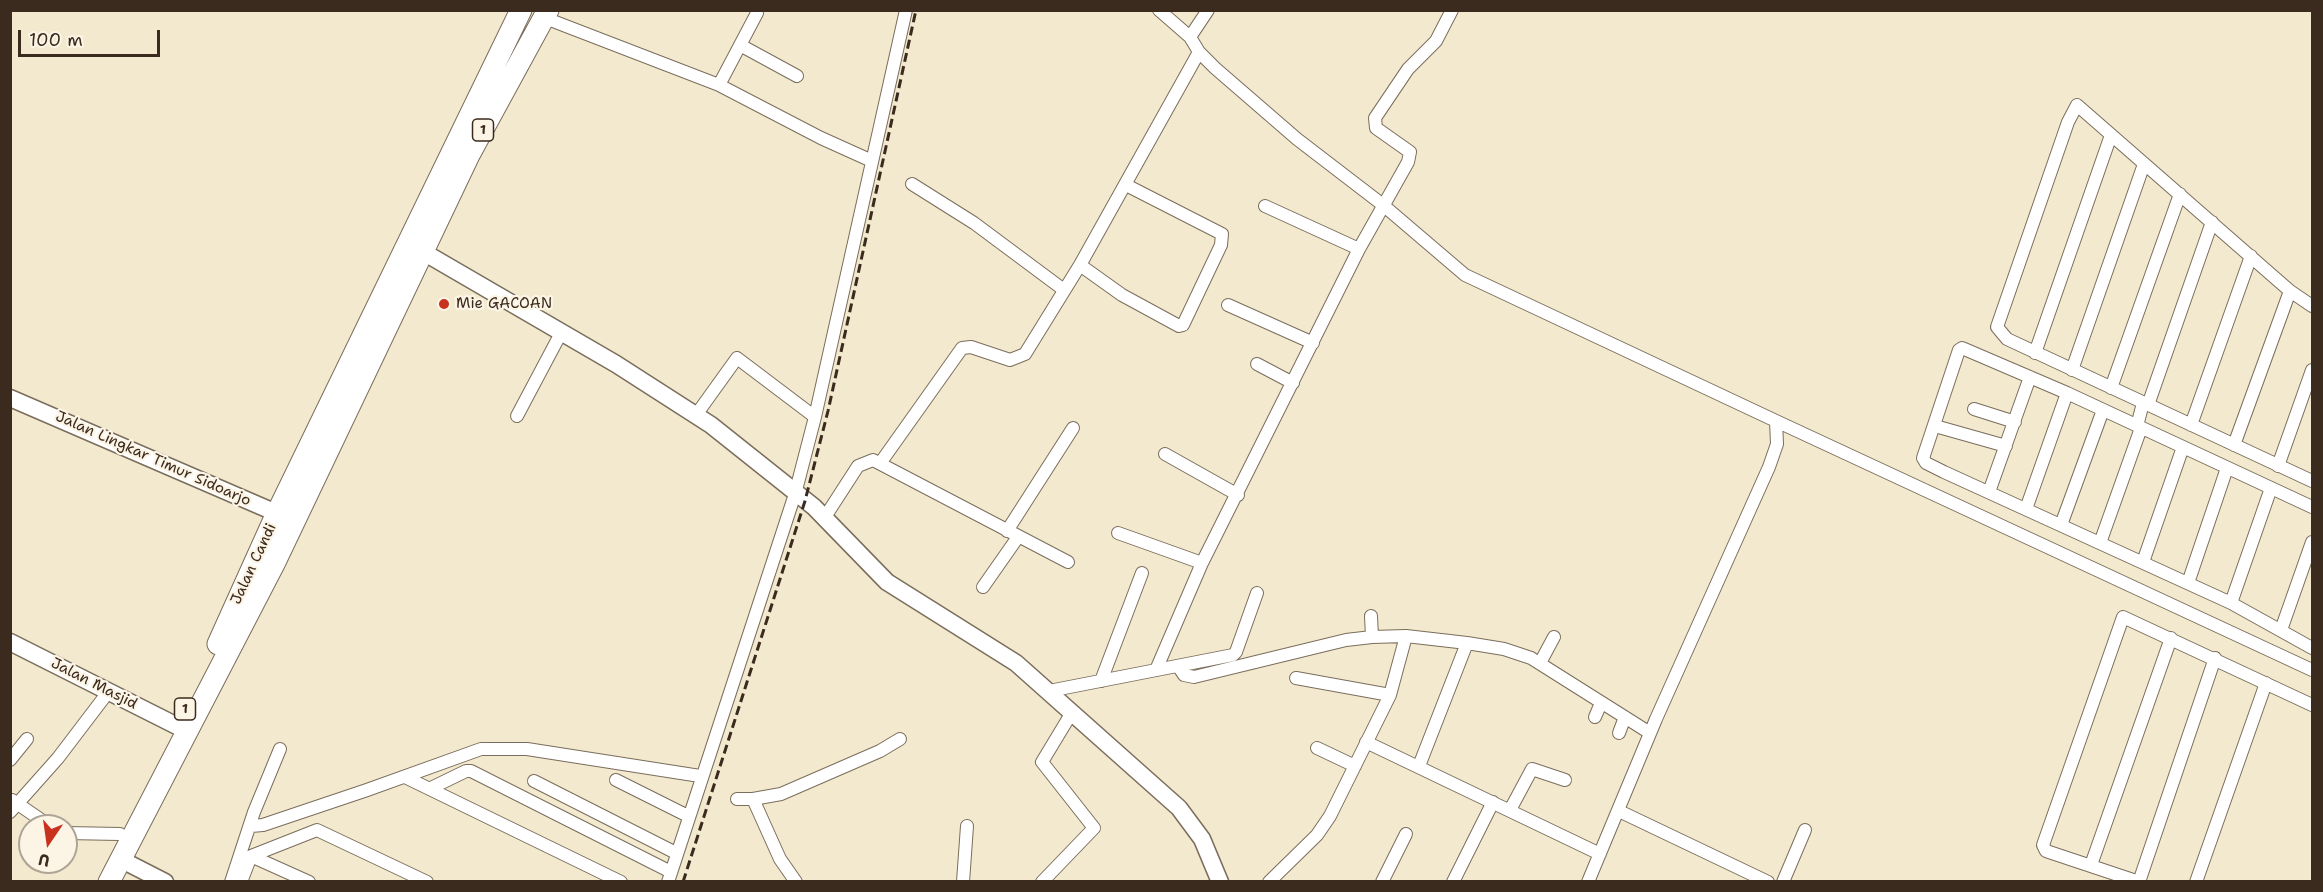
<!DOCTYPE html>
<html>
<head>
<meta charset="utf-8">
<style>
	body { margin:0 }
	#map { position:relative; width:2323px; height:892px; overflow:hidden; background:#f2e9ce; font-family:"Shantell Sans",sans-serif }
	canvas { display:block }
	.frame { position:absolute; inset:0; border:12px solid #3b2a1e; pointer-events:none }
	.north { position:absolute; left:18px; top:814px; width:60px; height:60px; box-sizing:border-box; background:#fcf5e5; border:2px solid #afa495; border-radius:50%; rotate:193deg; font-size:16px; font-weight:700; line-height:24px; text-align:center; color:#3b2a1e }
	.north::after { content:''; display:block; margin:auto; width:21px; height:27px; background:#c8321e; clip-path:polygon(50% 0,100% 100%,50% 72%,0 100%) }
	.scale { position:absolute; left:18px; top:30px; width:142px; height:27px; box-sizing:border-box; border:3px solid #3b2a1e; border-top:0; padding-left:8px; font-size:18px; line-height:21px; white-space:nowrap; color:#3b2a1e; -webkit-text-stroke:4px #fcf5e5; paint-order:stroke }
</style>
</head>
<body>
<div id="map">
<canvas width="2323" height="892"></canvas>
<div class="frame"></div>
<div class="north">U</div>
<div class="scale">100 m</div>
</div>
<script>
const ctx = document.querySelector('canvas').getContext('2d');
ctx.lineJoin = 'round';
const poly = rows => new Path2D(rows.map(r => 'M' + r).join(''));
function stroke(path, color, width, dash) { ctx.strokeStyle = color; ctx.lineWidth = width; ctx.lineCap = dash ? 'butt' : 'round'; ctx.setLineDash(dash || []); ctx.stroke(path); }
function drawText(font, color, halo, rows, align = 'center') {
  ctx.font = font + ' "Shantell Sans",sans-serif'; ctx.lineWidth = 4.5; ctx.setLineDash([]); ctx.textBaseline = 'middle'; ctx.strokeStyle = halo; ctx.fillStyle = color; for (const [text, x, y, turn = 0] of rows) {
    ctx.save(); ctx.translate(x, y); ctx.rotate((+turn || 0) * Math.PI / 180); ctx.textAlign = isNaN(turn) ? turn : align; if (halo) ctx.strokeText(text, 0, 0); ctx.fillText(text, 0, 0); ctx.restore();
  }
}
const street = poly([
	[1159,10,1190,37,1199,52,1215,68,1297,139,1383,205,1465,275,1776,421,1777,444,1769,467,1656,719,1588,882],
	[545,18,719,85,821,138,872,161],
	[1190,37,1208,10],
	[740,45,797,76],
	[719,85,757,13],
	[912,184,974,223,1064,290],
	[1265,206,1359,249],
	[1080,265,1122,295,1179,326,1183,325,1221,245,1222,234,1126,185],
	[1228,305,1313,343],
	[2312,306,2290,291,2077,105,2068,122,1997,327,2007,339,2312,481],
	[2035,353,2111,135],
	[1257,364,1293,383],
	[2072,370,2144,164],
	[2111,388,2180,194],
	[2148,405,2212,222],
	[1974,409,2015,422],
	[696,415,737,358,815,417],
	[517,416,561,333],
	[1776,421,2312,670],
	[2191,425,2251,256],
	[1935,426,2006,446],
	[2137,426,2143,403],
	[2234,445,2290,291],
	[1165,454,1238,495],
	[881,462,962,348,971,347,1010,360,1025,354,1080,265,1199,52],
	[2278,466,2312,370],
	[1989,492,2030,377],
	[2312,507,2067,393,1962,348,1959,350,1923,458,1926,463,1944,472,2231,603,2312,648],
	[2026,509,2067,393],
	[825,517,858,466,873,460,1068,562],
	[2061,525,2103,410],
	[1007,531,1073,428],
	[1118,533,1202,563],
	[2100,543,2141,428],
	[2143,562,2183,447],
	[2188,583,2227,468],
	[983,587,1018,537],
	[2231,603,2271,488],
	[1371,616,1372,637],
	[2281,630,2312,542],
	[1540,663,1554,637],
	[1178,666,1184,675,1194,677,1346,640,1372,637,1406,636,1467,643,1504,649,1531,658,1650,733],
	[1156,670,1202,563,1359,249,1408,162,1410,152,1376,128,1375,118,1408,69,1436,41,1452,10],
	[1296,678,1390,695],
	[1101,681,1142,573],
	[1049,691,1233,655,1236,652,1257,593],
	[1595,717,1601,703],
	[1619,733,1625,717],
	[1366,742,1600,854],
	[1317,748,1355,766],
	[10,760,27,739],
	[1419,766,1467,643],
	[405,777,621,882],
	[616,780,688,816],
	[534,781,676,853],
	[431,788,466,771,471,771,671,872],
	[737,799,753,799],
	[12,800,50,826],
	[1510,810,1532,769,1565,780],
	[1619,811,1768,882],
	[10,812,58,758,109,691],
	[251,826,263,825,367,790,481,749,527,749,700,776],
	[66,833,120,834],
	[251,856,309,882],
	[2091,865,2171,638],
	[231,882,254,812,280,749],
	[241,882,251,856,317,830,427,882],
	[668,882,795,494,815,417,906,10],
	[796,882,780,859,753,799,781,794,880,751,900,739],
	[963,882,967,826],
	[1042,882,1094,828,1042,762,1071,714],
	[1269,882,1317,835,1330,816,1390,695,1406,636],
	[1382,882,1406,834],
	[1453,882,1493,802],
	[1783,882,1805,830],
	[2139,882,2046,851,2043,845,2123,617,2312,705],
	[2139,882,2215,658],
	[2196,882,2266,683]
]);
const secondary = poly([
	[413,246,616,364,711,425,814,507,887,582,1016,663,1179,808,1202,839,1220,882],
	[10,398,288,518],
	[10,642,177,726],
	[120,859,165,882]
]);
const highway = poly([
	[218,644,277,513,521,10],
	[109,882,274,564,469,155,548,10]
]);
stroke(street, '#7b6d5c', 14);
stroke(secondary, '#7b6d5c', 19);
stroke(highway, '#7b6d5c', 23);
stroke(street, '#fff', 12);
stroke(secondary, '#fff', 16);
stroke(highway, '#fff', 21);
stroke(poly([
	[683,882,805,501,828,411,916,10]
]), '#3b2a1e', 3, [9, 4.5]);
for (const [x, y, r, color] of [
	[444,304,6,"#c8321e"]
]) { const dot = new Path2D(); dot.arc(x, y, r, 0, 2 * Math.PI); ctx.fillStyle = color; ctx.fill(dot); stroke(dot, '#fcf5e5', 2); }
for (const [x, y, w] of [
	[483,130,21],
	[185,709,21]
]) { const box = new Path2D(); box.roundRect(x - w / 2, y - 11, w, 22, 4.5); ctx.fillStyle = '#fcf5e5'; ctx.fill(box); stroke(box, '#3b2a1e', 1.5); }
drawText('bold 14px', '#3b2a1e', null, [
	["1",483,130],
	["1",185,709]
]);
drawText('15px', '#3b2a1e', '#fcf5e5', [
	["Mie GACOAN",456,304]
], 'left');
drawText('15px', '#3b2a1e', '#fcf5e5', [
	["Jalan Lingkar Timur Sidoarjo",153,459,24],
	["Jalan Candi",254,564,-65],
	["Jalan Masjid",94,684,27]
]);
</script>
</body>
</html>
